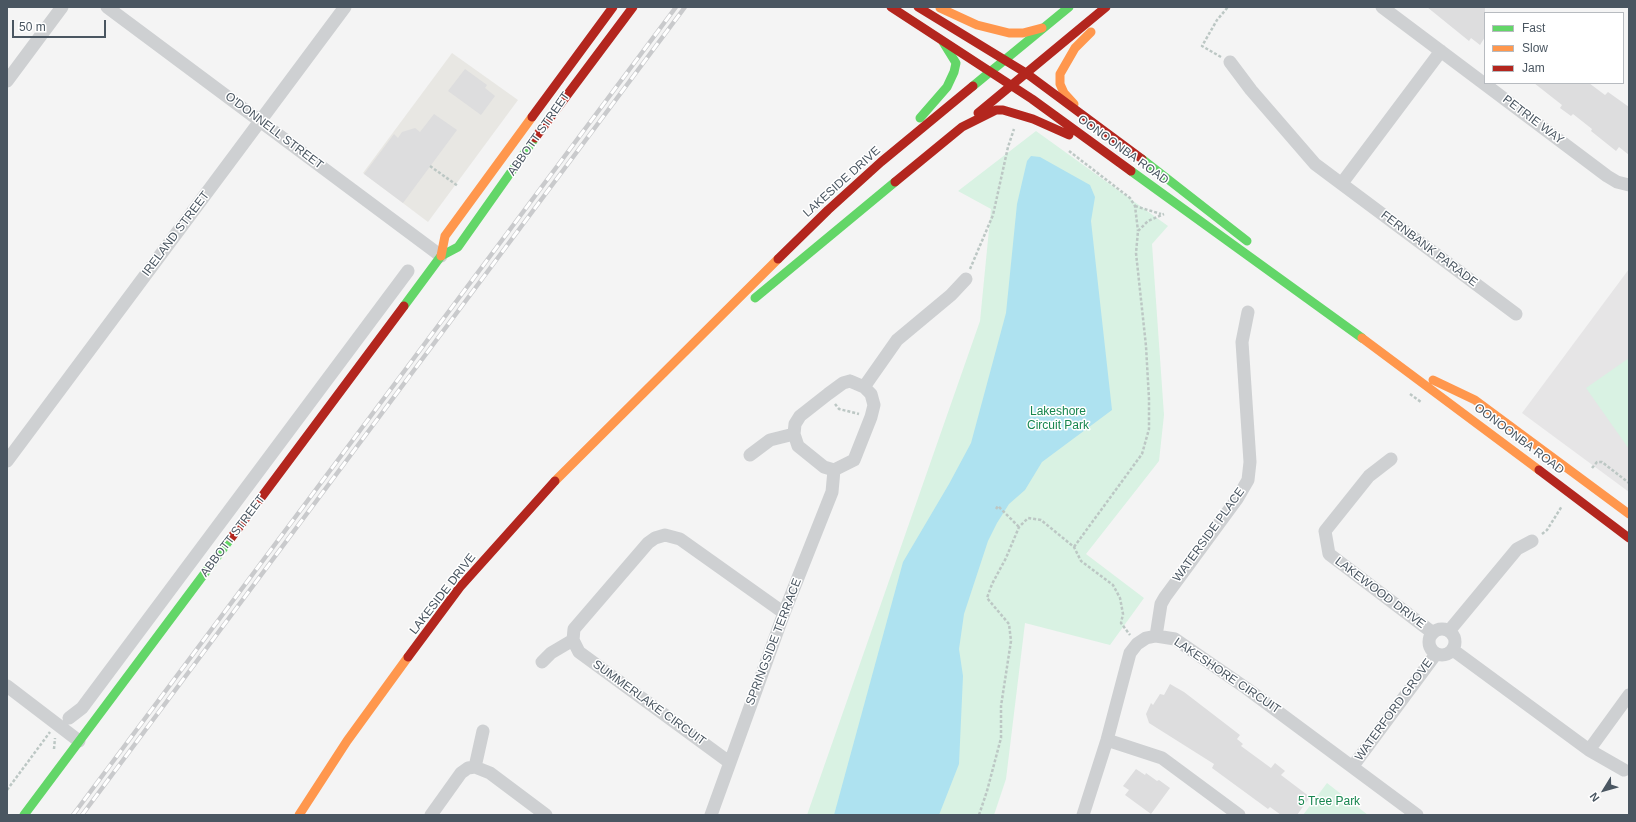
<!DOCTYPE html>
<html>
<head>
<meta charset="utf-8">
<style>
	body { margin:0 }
	#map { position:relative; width:1636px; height:822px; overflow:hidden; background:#f4f4f4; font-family:Arial,sans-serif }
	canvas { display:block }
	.frame { position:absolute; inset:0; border:8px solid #4a5661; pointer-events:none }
	.legend { position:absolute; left:1484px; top:12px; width:140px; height:72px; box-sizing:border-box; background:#fff; border:1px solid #b7bbc0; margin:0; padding:5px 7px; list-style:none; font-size:12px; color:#4a5661 }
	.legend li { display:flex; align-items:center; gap:8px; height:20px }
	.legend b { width:20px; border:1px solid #b7bbc0 }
	.north { position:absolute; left:1584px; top:770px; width:40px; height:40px; -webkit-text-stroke:3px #fff; paint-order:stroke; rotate:233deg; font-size:11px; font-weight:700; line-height:16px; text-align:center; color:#4a5661 }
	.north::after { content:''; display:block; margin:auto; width:14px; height:18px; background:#4a5661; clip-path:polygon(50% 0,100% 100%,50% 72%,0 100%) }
	.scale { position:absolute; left:12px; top:20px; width:94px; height:18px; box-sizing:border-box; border:2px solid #4a5661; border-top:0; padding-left:5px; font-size:12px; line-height:14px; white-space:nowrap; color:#4a5661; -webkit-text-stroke:3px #fff; paint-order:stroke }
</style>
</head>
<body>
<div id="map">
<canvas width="1636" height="822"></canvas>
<div class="frame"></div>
<ul class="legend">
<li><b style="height:5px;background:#63d668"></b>Fast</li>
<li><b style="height:5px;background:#ff974d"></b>Slow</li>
<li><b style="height:5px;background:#b3261e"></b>Jam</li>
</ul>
<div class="north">N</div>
<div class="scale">50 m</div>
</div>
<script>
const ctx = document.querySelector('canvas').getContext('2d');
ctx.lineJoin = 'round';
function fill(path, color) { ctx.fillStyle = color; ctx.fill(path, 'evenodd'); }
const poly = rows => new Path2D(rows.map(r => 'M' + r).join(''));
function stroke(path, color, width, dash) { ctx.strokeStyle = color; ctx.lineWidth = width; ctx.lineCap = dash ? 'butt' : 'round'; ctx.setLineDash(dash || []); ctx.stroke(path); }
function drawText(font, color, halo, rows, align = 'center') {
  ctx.font = font + ' Arial,sans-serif'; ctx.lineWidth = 3; ctx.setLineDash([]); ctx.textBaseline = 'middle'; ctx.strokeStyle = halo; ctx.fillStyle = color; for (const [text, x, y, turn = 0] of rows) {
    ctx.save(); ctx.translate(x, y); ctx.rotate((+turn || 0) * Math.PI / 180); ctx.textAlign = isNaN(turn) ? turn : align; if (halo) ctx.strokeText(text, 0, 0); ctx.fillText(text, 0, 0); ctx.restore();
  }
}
fill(poly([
	[452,53,518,100,428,222,363,173]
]), '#e8e7e3');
fill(poly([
	[1629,269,1629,492,1522,413]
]), '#e6e5e6');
fill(poly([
	[1036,131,1168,226,1152,244,1164,415,1159,461,1086,554,1144,598,1110,645,1025,623,1006,779,994,815,807,815,980,321,991,209,958,191],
	[1629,358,1629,449,1586,388],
	[1327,783,1368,815,1303,815]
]), '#d9f2e3');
fill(poly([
	[1031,156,1040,157,1090,185,1095,197,1091,221,1112,410,1042,462,1025,490,1009,504,997,523,988,541,964,614,959,649,963,676,959,764,939,815,834,815,903,562,949,484,971,443,1006,313,1017,204,1027,161]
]), '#aee2f0');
fill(poly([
	[1427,7,1485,7,1485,37,1480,45,1471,38,1469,41],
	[465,69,487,85,485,88,495,96,481,115,448,91],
	[1534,83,1589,83,1605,95,1608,92,1629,107,1629,155,1619,147,1616,151,1591,131,1592,129,1573,114,1571,116,1560,108,1562,105],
	[434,114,457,130,403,203,364,174,394,134,398,138,402,132,415,128,420,132],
	[1170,684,1184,692,1240,735,1237,739,1243,744,1241,746,1271,768,1275,763,1285,771,1281,775,1310,797,1297,815,1281,815,1270,807,1268,809,1212,768,1214,764,1149,723,1146,714,1151,703,1153,705,1160,694,1164,695],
	[1136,769,1145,775,1146,773,1157,781,1159,780,1170,788,1151,814,1125,795,1129,790,1123,786]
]), '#ddddde');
stroke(poly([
	[1221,57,1202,46,1217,20,1228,7],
	[1069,151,1130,198,1135,206,1138,231],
	[430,166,458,186],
	[1135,206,1161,214],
	[970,269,993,215,1008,147,1014,129],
	[1410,394,1421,402],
	[835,404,839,409,859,414],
	[1592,468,1597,462,1602,462,1629,483],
	[996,509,998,506,1019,527],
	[1542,534,1547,530,1562,506],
	[1074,547,1142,454,1149,429,1149,399,1146,346,1136,253,1138,231,1148,221,1164,214],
	[54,749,55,738],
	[7,790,50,732],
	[979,815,987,791,1001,738,1001,706,1011,641,1009,624,987,598,992,584,1006,558,1019,527,1028,518,1041,520,1074,547,1081,561,1113,585,1120,598,1123,614,1121,623,1130,635]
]), '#bcc7c4', 2.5, [3, 2]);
stroke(poly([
	[107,7,441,256],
	[1382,7,1607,176,1617,182,1629,185],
	[1230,62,1251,90,1315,164,1516,314],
	[7,81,62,7],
	[1342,183,1441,51],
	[850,381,864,387,871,394,874,405,871,417,854,460,834,470,824,467,798,446,794,434,795,424,800,416,828,394,843,383,850,381],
	[864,387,897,340,951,295,966,279],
	[750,455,770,440,794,434],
	[1391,459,1369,476,1325,531,1329,554,1433,633],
	[7,461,345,7],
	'1429 642a13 13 0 1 1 26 0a13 13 0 1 1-26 0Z',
	[1449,631,1517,549,1532,541],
	[1156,636,1161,604,1165,597,1237,499,1248,480,1250,462,1242,342,1248,312],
	[1453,650,1589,750,1624,770],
	[542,662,551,653,573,640],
	[7,686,79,741],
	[69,718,82,708,408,271],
	[1107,740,1162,758,1239,815],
	[1589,750,1629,695],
	[729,762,579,652,573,640,574,629,648,543,655,538,665,535,680,539,784,613],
	[1353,766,1436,654],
	[475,767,483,731],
	[431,815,461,773,468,768,475,767,490,773,546,815],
	[711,815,784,613,832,492,834,470],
	[1083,815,1107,740,1130,653,1137,644,1146,638,1156,636,1175,639,1246,688,1417,815]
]), '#ced0d2', 13);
stroke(poly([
	[973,86,1069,7],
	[920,118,947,87,954,72,956,63,943,42],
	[1142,159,1247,241],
	[1131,171,1362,338],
	[755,298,895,182],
	[404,306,441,256,458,247,535,138],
	[24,815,231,538]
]), '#63d668', 9);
stroke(poly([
	[940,8,977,25,1009,33,1023,33,1042,28],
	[1074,104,1064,93,1060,84,1060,74,1075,48,1091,32],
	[441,256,445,236,532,117],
	[1362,338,1539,470],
	[1433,380,1475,400,1629,514],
	[555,481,778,259],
	[299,815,347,741,408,657]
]), '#ff974d', 9);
stroke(poly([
	[891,7,1032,99,1131,171],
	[918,7,1026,73,1142,159],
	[978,113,1106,7],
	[532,117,613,7],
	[535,138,633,7],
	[895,182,962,127,996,110,1003,110,1033,119,1069,135],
	[778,259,828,210,881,162,973,86],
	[1539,470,1629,538],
	[231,538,404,306],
	[408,657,460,587,555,481]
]), '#b3261e', 9);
const rail = poly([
	[73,815,676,7],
	[82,815,685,7]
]);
stroke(rail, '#c9cacc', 4.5);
stroke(rail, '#fff', 3, [9]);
drawText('12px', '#4a5661', '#fff', [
	["PETRIE WAY",1533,120,37],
	["O'DONNELL STREET",274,131,37],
	["ABBOTT STREET",539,134,-55],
	["OONOONBA ROAD",1123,150,36],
	["LAKESIDE DRIVE",842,182,-42],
	["IRELAND STREET",176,234,-53],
	["FERNBANK PARADE",1429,249,37],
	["OONOONBA ROAD",1519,439,37],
	["WATERSIDE PLACE",1209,535,-54],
	["ABBOTT STREET",233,536,-53],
	["LAKEWOOD DRIVE",1380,593,37],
	["LAKESIDE DRIVE",443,594,-52],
	["SPRINGSIDE TERRACE",774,642,-69],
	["LAKESHORE CIRCUIT",1227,676,34],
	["SUMMERLAKE CIRCUIT",649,703,36],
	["WATERFORD GROVE",1394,710,-54]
]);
drawText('12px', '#17864f', '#fff', [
	["Lakeshore",1058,412],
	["Circuit Park",1058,426],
	["5 Tree Park",1329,802]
]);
</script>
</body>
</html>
